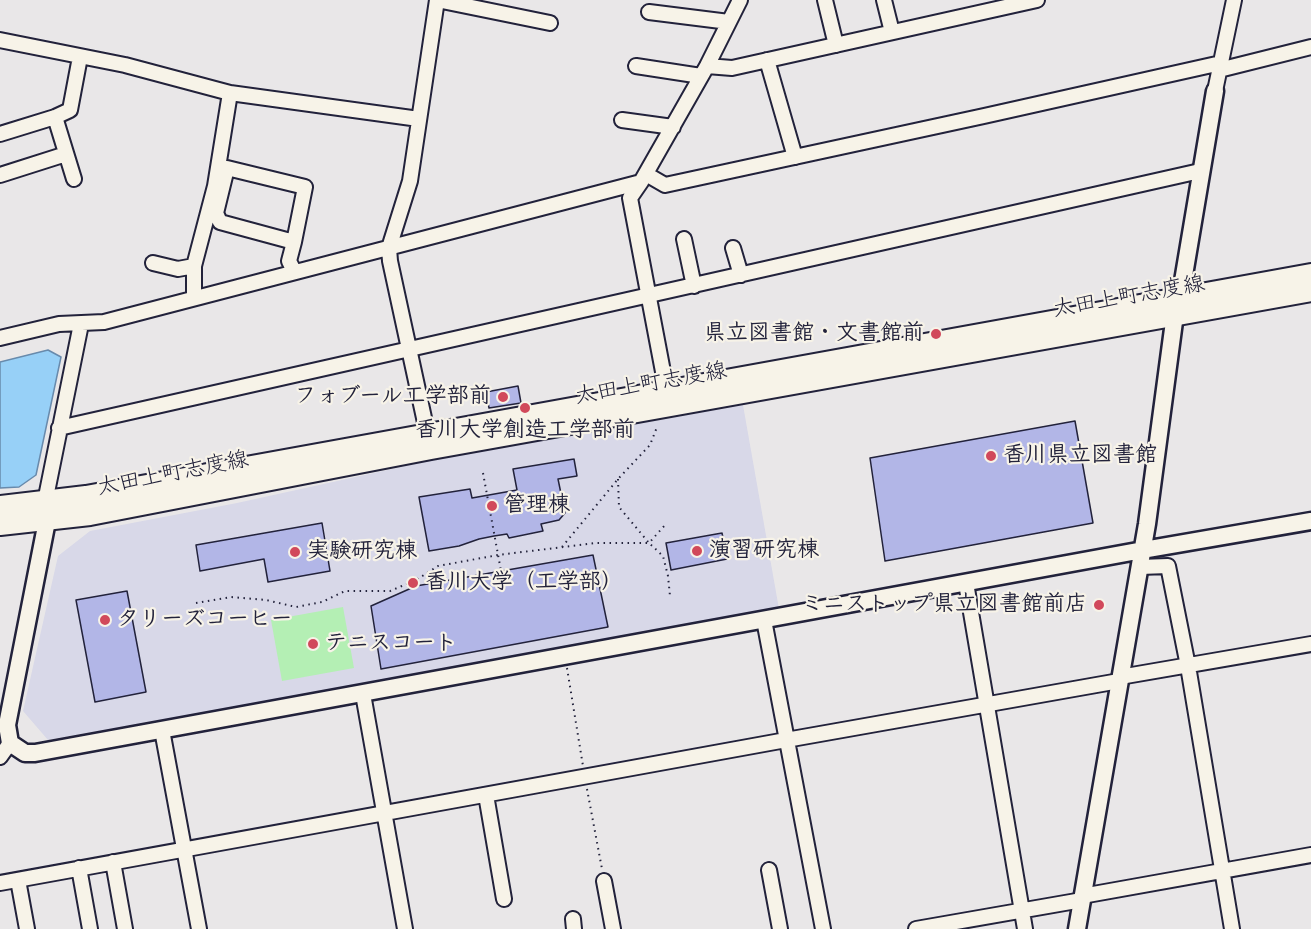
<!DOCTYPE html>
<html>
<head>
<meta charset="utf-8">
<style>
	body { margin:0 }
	canvas { display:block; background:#e9e7e8 }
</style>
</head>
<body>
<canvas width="1311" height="929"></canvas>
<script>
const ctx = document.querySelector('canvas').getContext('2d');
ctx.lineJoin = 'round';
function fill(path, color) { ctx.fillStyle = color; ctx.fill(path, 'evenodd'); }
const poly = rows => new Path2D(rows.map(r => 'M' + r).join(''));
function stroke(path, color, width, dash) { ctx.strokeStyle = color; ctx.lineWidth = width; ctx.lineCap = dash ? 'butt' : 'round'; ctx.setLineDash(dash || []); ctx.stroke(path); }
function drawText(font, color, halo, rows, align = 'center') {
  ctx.font = font + ' "Architects Daughter","Klee One",sans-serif'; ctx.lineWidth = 4.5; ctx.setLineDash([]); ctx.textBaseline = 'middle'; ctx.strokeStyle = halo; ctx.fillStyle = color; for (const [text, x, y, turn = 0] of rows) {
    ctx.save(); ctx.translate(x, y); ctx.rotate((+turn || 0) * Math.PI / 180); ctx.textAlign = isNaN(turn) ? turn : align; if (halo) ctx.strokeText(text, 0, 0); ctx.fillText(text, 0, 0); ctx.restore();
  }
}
fill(poly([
	[743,405,779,609,48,740,23,711,58,556,90,531,237,503,433,460]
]), '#d8d8e8');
fill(poly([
	[343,607,354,668,282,681,271,620]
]), '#b4efb4');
const water = poly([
	[48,350,61,357,36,475,19,487,0,488,0,362,48,350]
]);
fill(water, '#97d0f7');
stroke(water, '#688aac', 1.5);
const building = poly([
	[518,386,521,403,489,408,486,392,518,386],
	[1075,421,1093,523,885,561,870,458,1075,421],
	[574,459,577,476,558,479,565,513,559,520,541,524,543,531,509,538,507,534,494,536,479,539,459,546,429,551,419,497,470,489,472,498,517,490,513,469,574,459],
	[322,523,330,571,268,582,264,559,200,571,196,545,322,523],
	[722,533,727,559,671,570,666,543,722,533],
	[593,555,608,627,381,669,371,606,416,586,593,555],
	[127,591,146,692,95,702,76,600,127,591]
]);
fill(building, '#b2b6e7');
stroke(building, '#22223b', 1.5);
const minor = poly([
	[437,0,550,23],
	[825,0,836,45],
	[884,0,892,32],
	[649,12,729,22],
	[0,40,125,65,230,93,419,119],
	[767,60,795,157],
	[636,66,701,76],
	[707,66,732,68,1037,0],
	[1219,70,1311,47],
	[1215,91,1234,0],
	[55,117,74,179],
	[622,120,673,127],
	[0,134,55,117,70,110,80,57],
	[646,174,665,185,984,116,1221,63],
	[0,175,66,154],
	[684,239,694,286],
	[294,242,220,222,216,213,227,168,305,187,294,242,289,261,294,271],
	[733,248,741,275],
	[153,263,178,269,194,266],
	[194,297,194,266,215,186,230,93],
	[0,338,59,324,104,322,641,182],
	[668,398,630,198,641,182,707,66,740,0],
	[59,428,1200,171],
	[429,441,390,261,389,248,410,181,437,0],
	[45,502,81,324],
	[1140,567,1168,566,1188,666,1232,929],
	[966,583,1025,929],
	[764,620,823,929],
	[1120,677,1311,644],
	[363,694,405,929],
	[162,730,199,929],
	[0,757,10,743],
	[486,795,504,899],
	[113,862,125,929],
	[79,868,90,929],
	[769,870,780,929],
	[18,880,27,929],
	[604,881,613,929],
	[0,883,786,740,1119,681],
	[1082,896,1311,855],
	[573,919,574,929],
	[916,929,1082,900]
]);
const tertiary = poly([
	[46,507,47,521,7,725,10,743,25,753,35,753,1143,550,1311,521],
	[1077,929,1147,524,1175,314,1180,299,1215,91]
]);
const secondary = poly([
	[0,506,86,496,1311,274],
	[0,525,90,515,431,449,1311,291]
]);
stroke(minor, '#22223b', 18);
stroke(tertiary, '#22223b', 21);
stroke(secondary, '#22223b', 24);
stroke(poly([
	[483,473,501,571],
	[618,479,619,507,649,543,665,525],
	[562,547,618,479,650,445,657,427],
	[196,603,231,597,266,600,296,607,322,602,345,591,390,591,416,580,438,566,498,555,596,543,649,543,663,556,668,576,670,596],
	[567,668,583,766],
	[587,789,602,869]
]), '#22223b', 2, [1.5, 4.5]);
stroke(minor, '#f7f3e8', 14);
stroke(tertiary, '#f7f3e8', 16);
stroke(secondary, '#f7f3e8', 20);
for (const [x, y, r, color] of [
	[936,334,6,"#d1495b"],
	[503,397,6,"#d1495b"],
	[525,408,6,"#d1495b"],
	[991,456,6,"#d1495b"],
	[492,506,6,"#d1495b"],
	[697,551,6,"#d1495b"],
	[295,552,6,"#d1495b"],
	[413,583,6,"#d1495b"],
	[1099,605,6,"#d1495b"],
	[105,620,6,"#d1495b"],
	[313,644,6,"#d1495b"]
]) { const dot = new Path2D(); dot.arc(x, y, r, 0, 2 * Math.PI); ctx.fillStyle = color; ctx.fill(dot); stroke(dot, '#f7f3e8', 2); }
drawText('22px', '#22223b', '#f7f3e8', [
	["太田上町志度線",1129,298,-10],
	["太田上町志度線",651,385,-10],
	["太田上町志度線",173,475,-11]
]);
drawText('bold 22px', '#22223b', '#f7f3e8', [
	["県立図書館・文書館前",924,334,"right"],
	["フォブール工学部前",491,397,"right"],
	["香川大学創造工学部前",525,431,"center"],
	["香川県立図書館",1003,456],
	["管理棟",504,506],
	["演習研究棟",709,551],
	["実験研究棟",307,552],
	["香川大学（工学部）",425,583],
	["ミニストップ県立図書館前店",1087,605,"right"],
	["タリーズコーヒー",117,620],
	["テニスコート",325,644]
], 'left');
</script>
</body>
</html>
